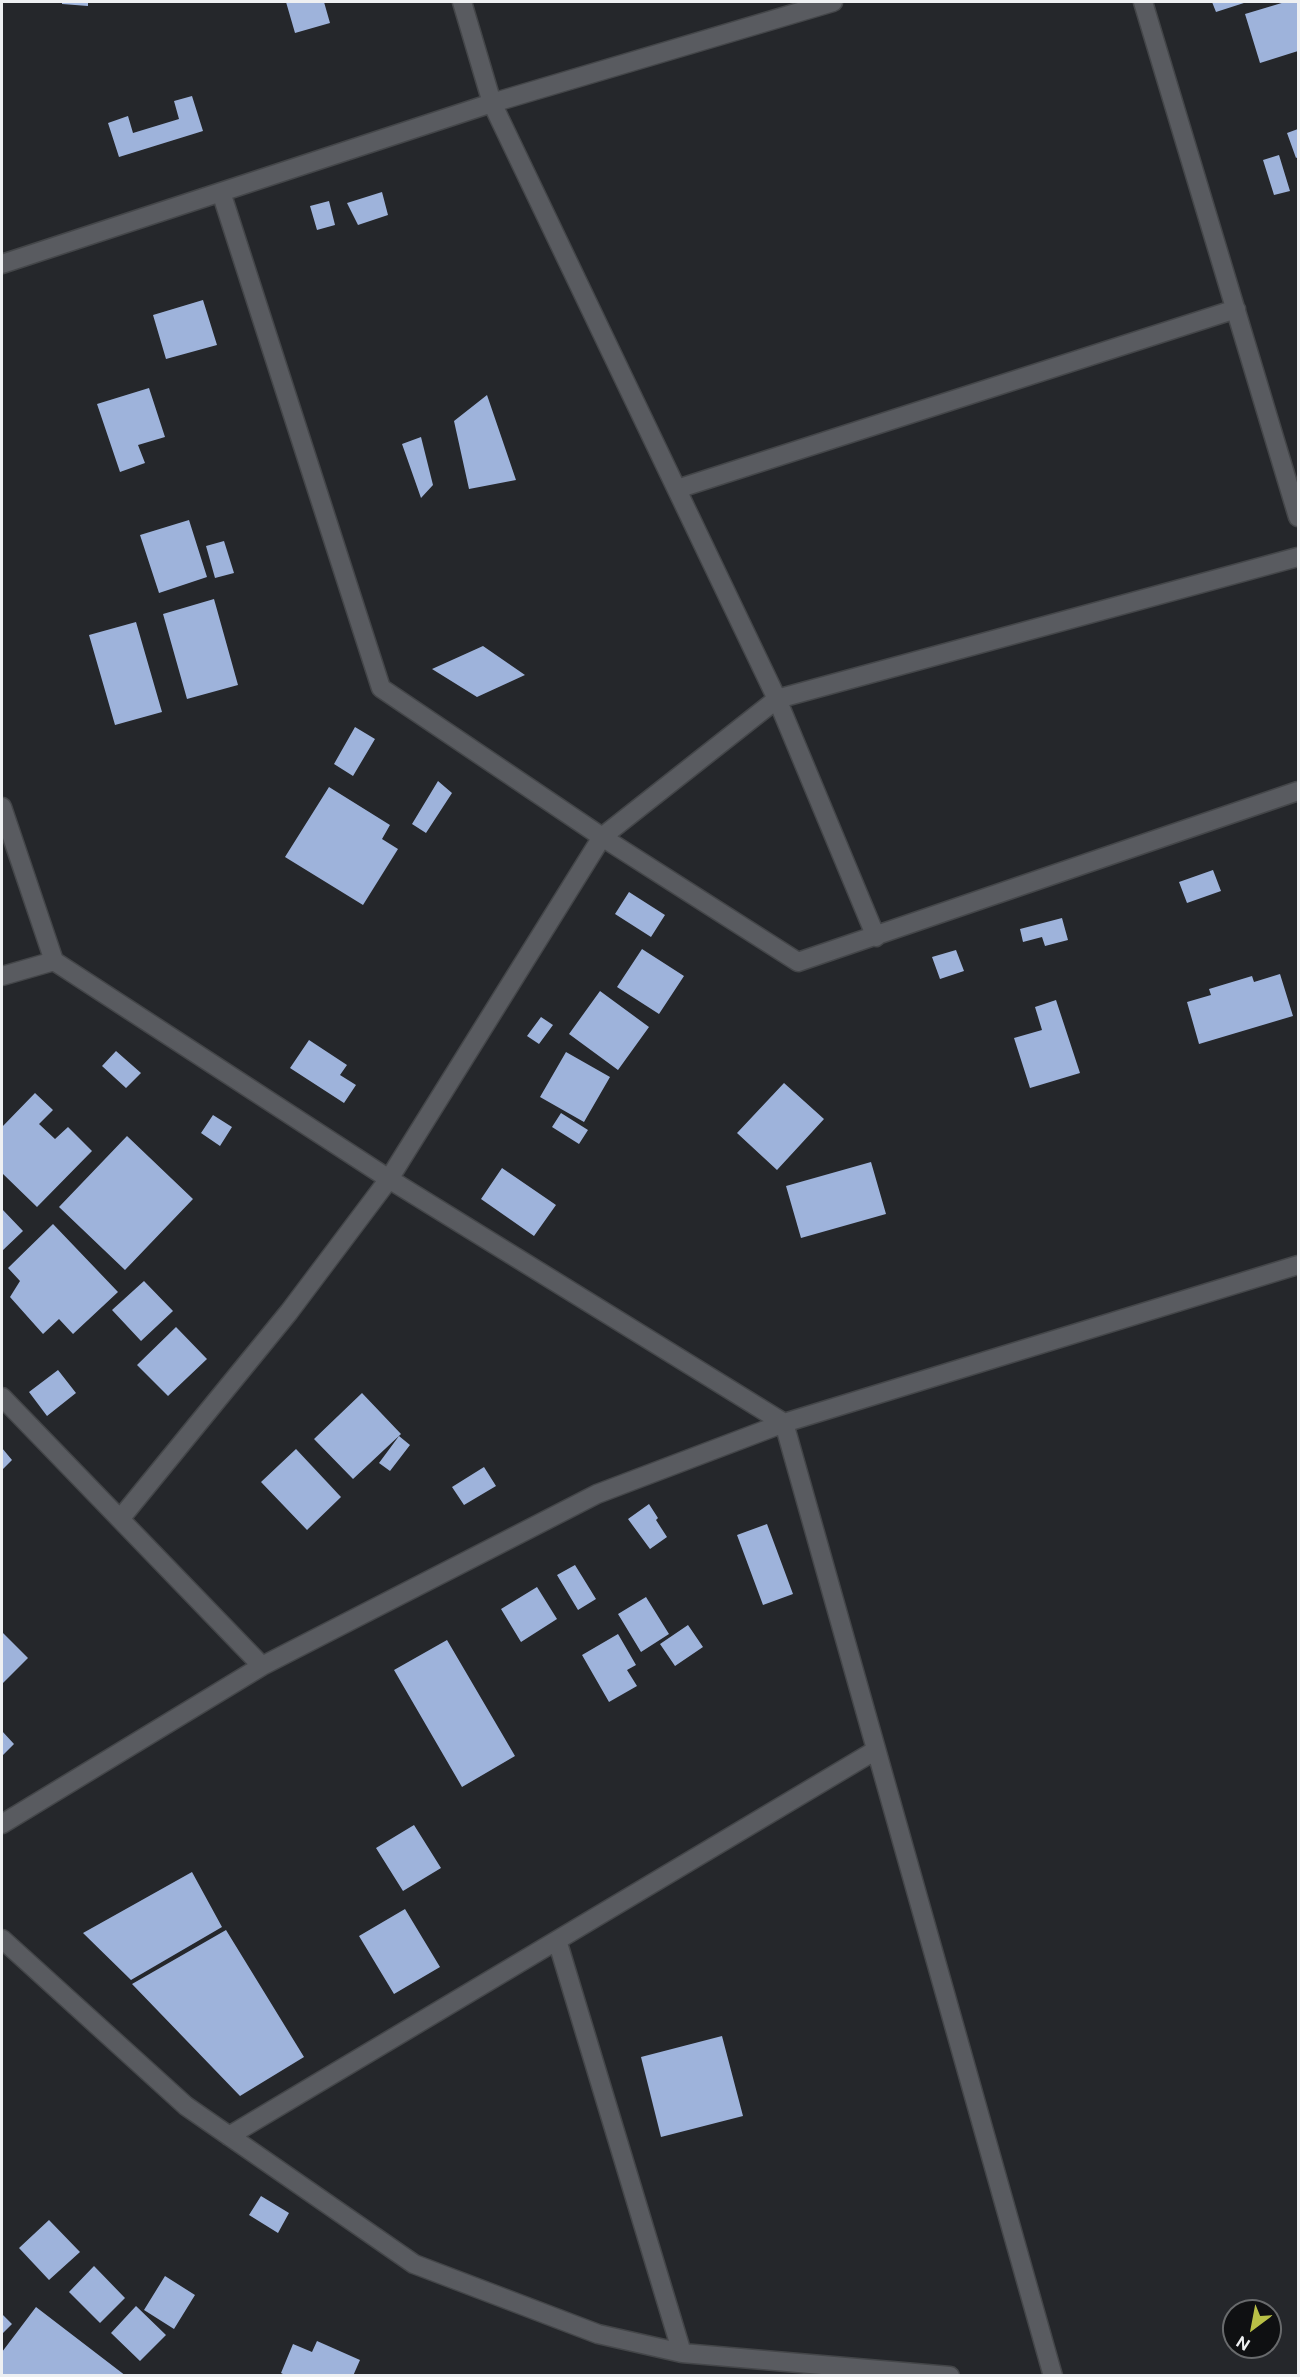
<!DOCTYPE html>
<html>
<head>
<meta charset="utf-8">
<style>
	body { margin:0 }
	#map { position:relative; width:1300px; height:2377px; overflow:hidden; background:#25272b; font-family:"Public Sans",sans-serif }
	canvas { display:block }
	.frame { position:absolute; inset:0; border:3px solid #eef0f2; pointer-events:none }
	.north { position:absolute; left:1222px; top:2299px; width:60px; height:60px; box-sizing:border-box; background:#0f1012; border:2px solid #686a6c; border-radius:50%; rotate:212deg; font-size:16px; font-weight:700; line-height:24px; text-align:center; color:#eef0f2 }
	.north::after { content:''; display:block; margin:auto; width:21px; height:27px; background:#b9c046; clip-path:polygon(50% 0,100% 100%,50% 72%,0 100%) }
</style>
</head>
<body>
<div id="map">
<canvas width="1300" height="2377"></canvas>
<div class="frame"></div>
<div class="north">N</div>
</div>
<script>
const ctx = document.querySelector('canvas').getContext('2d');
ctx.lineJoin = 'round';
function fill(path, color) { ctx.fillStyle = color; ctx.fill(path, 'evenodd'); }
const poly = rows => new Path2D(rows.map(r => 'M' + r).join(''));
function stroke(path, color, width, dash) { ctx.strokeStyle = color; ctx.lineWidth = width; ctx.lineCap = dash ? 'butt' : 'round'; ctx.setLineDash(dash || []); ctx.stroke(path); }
fill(poly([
	[62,2,88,2,88,6,62,4],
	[286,2,324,2,330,23,295,33],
	[1212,2,1247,2,1216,12],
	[1285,2,1298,2,1298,51,1260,63,1245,14],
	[192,96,203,131,119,157,108,123,128,116,133,133,179,119,174,101],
	[1298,129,1298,157,1296,158,1287,133],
	[1279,155,1290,191,1274,195,1263,160],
	[382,192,388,215,358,225,347,203],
	[329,201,335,225,317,230,310,206],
	[203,300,217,345,166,359,153,315],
	[149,388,165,437,138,445,145,463,120,472,97,404],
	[487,395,516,480,469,489,454,421],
	[421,437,433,485,421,498,402,444],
	[189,520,207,577,159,593,140,535],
	[224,541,234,573,215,578,206,546],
	[214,599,238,685,187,699,163,614],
	[136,622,162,712,115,725,89,635],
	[483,646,525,675,477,697,432,669],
	[355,727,375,739,353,776,334,764],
	[438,781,452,793,426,833,412,824],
	[329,787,390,825,382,839,398,849,363,905,285,857],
	[1213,870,1221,891,1187,903,1179,882],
	[629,892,665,915,651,937,615,914],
	[1062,918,1068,940,1045,946,1042,937,1023,942,1020,929],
	[642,949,684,976,659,1014,617,987],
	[956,950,964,971,940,979,932,957],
	[1280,974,1293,1016,1199,1044,1187,1002,1211,995,1209,989,1252,976,1254,982],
	[600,991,649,1027,618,1070,569,1034],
	[1056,1000,1080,1073,1030,1088,1014,1038,1042,1030,1035,1007],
	[541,1017,553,1025,539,1044,527,1036],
	[309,1040,347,1065,340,1075,356,1085,344,1103,290,1068],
	[116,1051,141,1073,126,1088,102,1066],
	[566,1052,610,1077,584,1122,540,1097],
	[784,1083,824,1119,777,1170,737,1133],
	[35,1093,53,1110,39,1124,55,1139,68,1127,92,1151,37,1207,2,1173,2,1127],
	[561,1113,588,1130,579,1144,552,1127],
	[213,1115,232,1127,220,1146,201,1133],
	[127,1136,193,1199,125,1270,59,1207],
	[871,1162,886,1214,801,1238,786,1186],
	[502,1168,556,1205,534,1236,481,1199],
	[2,1209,23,1231,2,1251],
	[53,1224,118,1292,73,1334,59,1319,43,1334,10,1297,20,1281,8,1268],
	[144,1281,173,1311,141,1341,112,1310],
	[176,1327,207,1359,168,1396,137,1365],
	[58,1370,76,1393,47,1416,29,1392],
	[362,1393,401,1434,353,1479,314,1439],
	[399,1436,410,1445,390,1471,379,1463],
	[2,1448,12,1460,2,1470],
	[296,1449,341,1497,307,1530,261,1482],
	[484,1467,496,1486,464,1505,452,1487],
	[649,1504,658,1518,656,1520,667,1537,650,1549,628,1519],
	[767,1524,793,1594,763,1605,737,1535],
	[575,1565,596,1599,578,1610,557,1575],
	[537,1587,557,1619,521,1642,501,1609],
	[646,1597,669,1634,641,1652,618,1614],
	[688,1625,703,1647,675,1666,660,1644],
	[2,1632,28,1658,2,1684],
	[618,1634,636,1665,627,1670,637,1686,609,1702,582,1655],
	[447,1640,515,1756,462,1787,394,1670],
	[2,1731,14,1744,2,1756],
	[414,1825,441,1868,403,1891,376,1848],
	[192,1872,222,1927,131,1980,83,1933],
	[405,1909,440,1967,394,1994,359,1936],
	[226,1930,304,2057,240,2096,132,1984],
	[722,2036,743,2116,661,2137,641,2057],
	[261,2196,289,2213,278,2233,249,2215],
	[49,2220,80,2252,49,2280,19,2248],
	[94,2266,125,2298,100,2323,69,2292],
	[165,2276,195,2295,174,2329,144,2310],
	[136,2306,166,2335,140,2361,111,2333],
	[36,2307,126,2376,2,2376,2,2352],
	[2,2314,12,2324,2,2334],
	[317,2341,360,2360,353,2376,287,2376,281,2373,293,2344,312,2352]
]), '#9eb3db');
const street = poly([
	[462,2,492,103,777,699,876,937],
	[1143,2,1298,517],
	[221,192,381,688,602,837,798,962,1298,791],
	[2,264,492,103,833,2],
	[677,489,1236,309],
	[2,807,54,961,389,1179,784,1423,1053,2376],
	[2,976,54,961],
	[2,1397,262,1666],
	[120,1519,289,1312,389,1179,602,837,777,699,1298,557],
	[2,1824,262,1666,597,1494,784,1423,1298,1265],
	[2,1939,186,2106,414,2264,598,2334,682,2353,950,2376],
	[557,1940,682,2353],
	[229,2136,876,1750]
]);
stroke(street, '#444649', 21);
stroke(street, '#595b60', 18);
</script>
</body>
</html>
